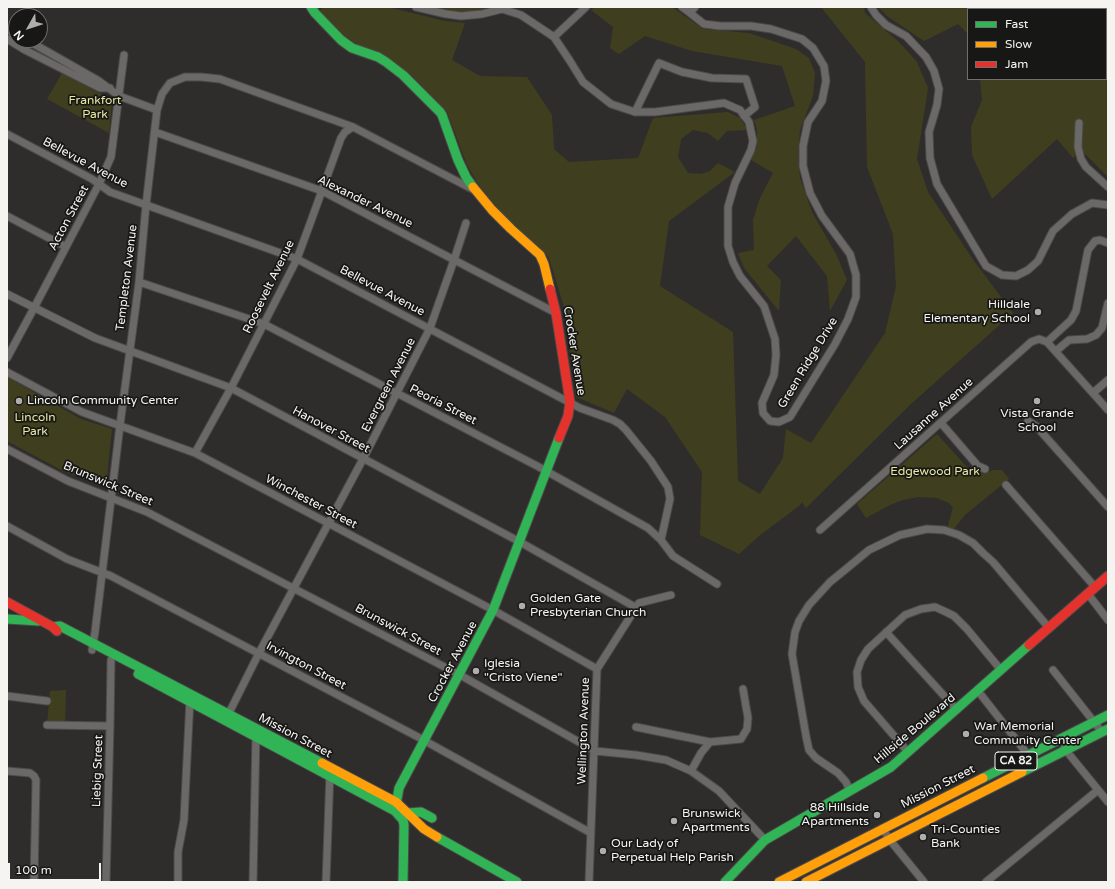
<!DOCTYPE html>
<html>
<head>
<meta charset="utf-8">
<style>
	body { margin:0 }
	#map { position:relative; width:1115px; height:889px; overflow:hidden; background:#2f2d2b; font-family:"Varela Round",sans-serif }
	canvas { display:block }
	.frame { position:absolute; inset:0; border:8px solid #f5f4f1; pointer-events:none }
	.legend { position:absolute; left:967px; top:8px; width:140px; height:72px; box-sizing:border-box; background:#171715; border:1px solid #706f6d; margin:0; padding:5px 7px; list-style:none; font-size:12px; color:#f5f4f1 }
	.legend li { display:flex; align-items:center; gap:8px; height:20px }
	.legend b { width:20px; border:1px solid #706f6d }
	.north { position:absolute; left:8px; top:8px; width:40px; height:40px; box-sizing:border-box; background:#171715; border:1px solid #706f6d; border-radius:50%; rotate:231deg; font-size:11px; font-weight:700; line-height:16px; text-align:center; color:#f5f4f1 }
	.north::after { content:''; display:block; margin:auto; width:14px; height:18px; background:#b0aeac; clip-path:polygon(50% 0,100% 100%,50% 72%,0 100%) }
	.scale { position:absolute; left:8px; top:863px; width:93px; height:18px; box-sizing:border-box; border:2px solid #f5f4f1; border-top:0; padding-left:5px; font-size:12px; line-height:14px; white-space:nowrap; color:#f5f4f1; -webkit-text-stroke:3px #171715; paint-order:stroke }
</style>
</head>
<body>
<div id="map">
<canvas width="1115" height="889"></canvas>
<div class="frame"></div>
<ul class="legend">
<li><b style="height:5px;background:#30b455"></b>Fast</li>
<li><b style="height:5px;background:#ff9f0a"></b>Slow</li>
<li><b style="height:5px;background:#e5322d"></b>Jam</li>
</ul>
<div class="north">N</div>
<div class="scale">100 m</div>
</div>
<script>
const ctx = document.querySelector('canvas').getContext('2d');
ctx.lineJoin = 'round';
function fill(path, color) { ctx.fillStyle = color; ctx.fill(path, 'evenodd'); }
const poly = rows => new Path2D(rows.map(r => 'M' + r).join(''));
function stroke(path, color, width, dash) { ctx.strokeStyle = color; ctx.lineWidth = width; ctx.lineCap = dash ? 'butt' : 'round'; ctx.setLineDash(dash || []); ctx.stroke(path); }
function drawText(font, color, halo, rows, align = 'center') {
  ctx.font = font + ' "Varela Round",sans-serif'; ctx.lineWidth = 3.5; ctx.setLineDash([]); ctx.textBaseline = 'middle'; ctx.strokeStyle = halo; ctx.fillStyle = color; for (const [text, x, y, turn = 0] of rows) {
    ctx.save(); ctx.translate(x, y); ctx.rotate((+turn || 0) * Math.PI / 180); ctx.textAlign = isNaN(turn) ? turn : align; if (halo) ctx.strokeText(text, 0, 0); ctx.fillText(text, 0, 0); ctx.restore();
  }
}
fill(poly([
	[324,7,388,7,445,21,465,23,452,60,480,76,527,77,552,115,554,149,569,162,638,158,653,118,728,112,740,118,748,130,727,131,718,141,708,133,693,130,681,139,678,157,688,173,701,174,710,171,718,163,735,172,669,221,660,286,733,332,738,481,760,494,783,458,786,429,811,443,885,333,896,286,893,234,867,167,865,62,821,7,864,7,865,13,899,42,917,62,928,88,917,159,928,192,974,261,1013,313,911,404,806,508,802,502,799,506,759,536,739,554,700,535,702,472,665,417,627,389,614,413,576,397,564,307,549,258,541,249,515,228,482,190,467,165,447,112,411,75,380,52,358,45,343,35,319,11],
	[431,7,496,7,473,11,445,11],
	[595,7,672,7,703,29,749,33,796,49,809,58,815,73,813,96,800,130,798,156,800,178,812,212,837,256,847,280,830,311,827,276,796,236,767,266,781,280,779,311,744,268,738,253,754,250,753,220,760,198,773,173,751,160,757,147,757,129,754,120,795,106,782,66,692,51,645,36,619,54,610,48,613,27,591,10],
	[878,7,1108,7,1108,177,1082,151,1073,158,1057,139,992,199,972,155,971,127,982,100,980,79,1106,79,1106,9,968,9,968,34,958,24,924,41,887,16],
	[62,73,112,100,109,133,47,99],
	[7,377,81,419,112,429,106,487,63,471,7,441],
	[937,434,965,465,974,473,986,473,993,470,1002,470,1009,479,965,515,953,530,947,529,953,508,949,503,937,498,918,497,903,500,890,505,866,518,857,504],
	[66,690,65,725,47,725,50,691]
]), '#3f3f1f');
const street = poly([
	[416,7,446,14,461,16,482,14,502,9,521,15,554,37,570,61,583,82,611,104,635,112,655,112,724,103,740,110,749,122,753,141,751,150,735,183,728,207,728,246,733,262,740,276,764,306,775,339,776,355,774,375,762,403,763,413,770,421,779,422,790,417,835,344,848,319,856,297,856,275,850,254,822,216,810,193,803,166,803,146,808,122,822,101,826,81,824,66,813,48,802,39,771,29,751,26,720,26,704,24,690,13],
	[682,7,690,13,695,7],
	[871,7,876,15,886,25,906,36,926,57,934,71,939,89,937,105,929,132,930,158,937,184,986,266,1002,275,1016,276,1028,270,1038,261,1053,231,1072,214,1092,203,1108,205],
	[7,29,16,34],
	[554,37,586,7],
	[7,39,25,50,100,88,110,88],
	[27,40,99,81,119,96,157,110],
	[635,112,659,63,682,72,712,78,746,79,755,107,744,116],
	[1079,123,1078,147,1081,159,1086,167,1108,187],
	[155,132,322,191,556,313],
	[7,134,92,179,110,192,297,259,580,408,613,420,620,424,626,430,651,461,668,487,670,499,661,540],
	[7,216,66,247],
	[139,282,264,324,539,467,648,528,661,540,673,556,717,584],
	[7,294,95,338,231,388,520,542,635,607],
	[1047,342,1071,320,1076,311,1088,250,1095,241,1100,240,1108,243],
	[1056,351,1069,340,1087,339,1096,335,1102,328,1108,303],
	[7,358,34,308,99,184,111,157,124,55],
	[7,372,82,412,195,453,493,610,597,669],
	[1093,393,1108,380],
	[1028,421,1036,426,1108,507],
	[941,423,978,466,985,469],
	[7,449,68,481,147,512,460,675,595,751,636,755,666,760,691,771,719,791,765,840],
	[195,453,231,388,297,259,311,221,341,138,345,132,353,127],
	[1006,485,1095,587],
	[7,526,67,559,111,576,418,737,591,833],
	[820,530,1031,342,1039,339,1047,342,1108,410],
	[1088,594,1108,620],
	[886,632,957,710],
	[92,650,95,632,120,425,139,282,146,205,157,110,162,94,170,83,185,77,201,77,220,79,353,127,474,190],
	[1053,670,1102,732],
	[978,691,1036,765],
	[7,696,47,701],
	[227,717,259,653,363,459,430,328,454,260,466,223],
	[47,725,110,726],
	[636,727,710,742],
	[1064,748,1108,802],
	[908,752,864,701,858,687,857,672,861,660,868,649,905,615,921,609,935,607,946,612,954,616,967,629,1001,670],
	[7,771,30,773,34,776,36,780,34,882],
	[691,771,701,753,710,742,741,739,747,729,748,718,743,689],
	[850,791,846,782,838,773,816,758,809,750,806,736,792,654,795,632,799,621,809,605,830,582,846,569,869,550,900,535,927,529,944,530,959,535,973,543,983,553,993,562,1049,628],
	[883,829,889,839,924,882],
	[106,882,110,726,111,660],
	[178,882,178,852,184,820,185,799,190,699],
	[253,882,256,734],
	[326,882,330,772],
	[589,882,597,669,639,603,671,595],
	[986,882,1098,790]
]);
const fast = poly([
	[311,7,315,13,341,40,352,48,378,57,386,62,403,75,440,112,442,115,458,160,466,177,473,187],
	[7,619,39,621],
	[53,627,60,626,322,763],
	[138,674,395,811,403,820,404,825,403,882],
	[1022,772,1108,729],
	[983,778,1108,715],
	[395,811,399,788,493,610,559,438],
	[408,813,421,812,432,818],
	[437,837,517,882],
	[725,882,765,840,891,767,1029,645]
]);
const slow = poly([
	[473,187,492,210,511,229,540,255,544,264,550,289],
	[322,763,396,802,424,829,437,837],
	[779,882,983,778],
	[806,882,1022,772]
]);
const jam = poly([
	[550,289,556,313,570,402,568,416,559,438],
	[7,602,53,627,57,631],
	[1029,645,1108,576]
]);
stroke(street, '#4b4a49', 9);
stroke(fast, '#4b4a49', 11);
stroke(slow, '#4b4a49', 11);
stroke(jam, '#4b4a49', 11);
stroke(street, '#6a6967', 7);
stroke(fast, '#30b455', 9);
stroke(slow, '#ff9f0a', 9);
stroke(jam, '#e5322d', 9);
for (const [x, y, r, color] of [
	[1038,312,4,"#b0aeac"],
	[19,401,4,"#b0aeac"],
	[1037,401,4,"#b0aeac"],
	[522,606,4,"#b0aeac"],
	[476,671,4,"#b0aeac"],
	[966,734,4,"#b0aeac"],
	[877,815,4,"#b0aeac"],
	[674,821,4,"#b0aeac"],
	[923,837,4,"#b0aeac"],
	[603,851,4,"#b0aeac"]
]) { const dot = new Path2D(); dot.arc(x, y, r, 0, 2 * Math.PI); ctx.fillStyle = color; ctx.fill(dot); stroke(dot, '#171715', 1.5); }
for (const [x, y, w] of [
	[1016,761,42]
]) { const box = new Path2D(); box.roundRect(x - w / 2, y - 9, w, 18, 3); ctx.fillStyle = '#171715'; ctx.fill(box); stroke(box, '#f5f4f1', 1); }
drawText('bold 11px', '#f5f4f1', null, [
	["CA 82",1016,761]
]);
drawText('12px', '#e6e9a2', '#171715', [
	["Frankfort",95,101],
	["Park",95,115],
	["Lincoln",35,418],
	["Park",35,432],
	["Edgewood Park",935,472]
]);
drawText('12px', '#f5f4f1', '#171715', [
	["Bellevue Avenue",85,163,28],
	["Alexander Avenue",365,202,26],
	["Acton Street",69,218,-62],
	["Templeton Avenue",127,278,-83],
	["Roosevelt Avenue",269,287,-64],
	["Bellevue Avenue",382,291,28],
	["Crocker Avenue",574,351,81],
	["Green Ridge Drive",808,363,-59],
	["Evergreen Avenue",389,385,-63],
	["Peoria Street",443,405,27],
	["Lausanne Avenue",934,414,-42],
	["Hanover Street",331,430,28],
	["Brunswick Street",108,484,23],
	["Winchester Street",311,502,28],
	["Brunswick Street",398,630,28],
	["Crocker Avenue",453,662,-62],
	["Irvington Street",306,666,28],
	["Hillside Boulevard",915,729,-40],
	["Wellington Avenue",584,731,-88],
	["Mission Street",295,736,28],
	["Liebig Street",98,771,-88],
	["Mission Street",938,787,-27]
]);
drawText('12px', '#f5f4f1', '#171715', [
	["Hilldale",1030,305,"right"],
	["Elementary School",1030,319,"right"],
	["Lincoln Community Center",27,401],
	["Vista Grande",1037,414,"center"],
	["School",1037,428,"center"],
	["Golden Gate",530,599],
	["Presbyterian Church",530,613],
	["Iglesia",484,664],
	["\"Cristo Viene\"",484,678],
	["War Memorial",974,727],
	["Community Center",974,741],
	["88 Hillside",869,808,"right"],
	["Apartments",869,822,"right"],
	["Brunswick",682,814],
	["Apartments",682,828],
	["Tri-Counties",931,830],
	["Bank",931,844],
	["Our Lady of",611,844],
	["Perpetual Help Parish",611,858]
], 'left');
</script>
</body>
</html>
